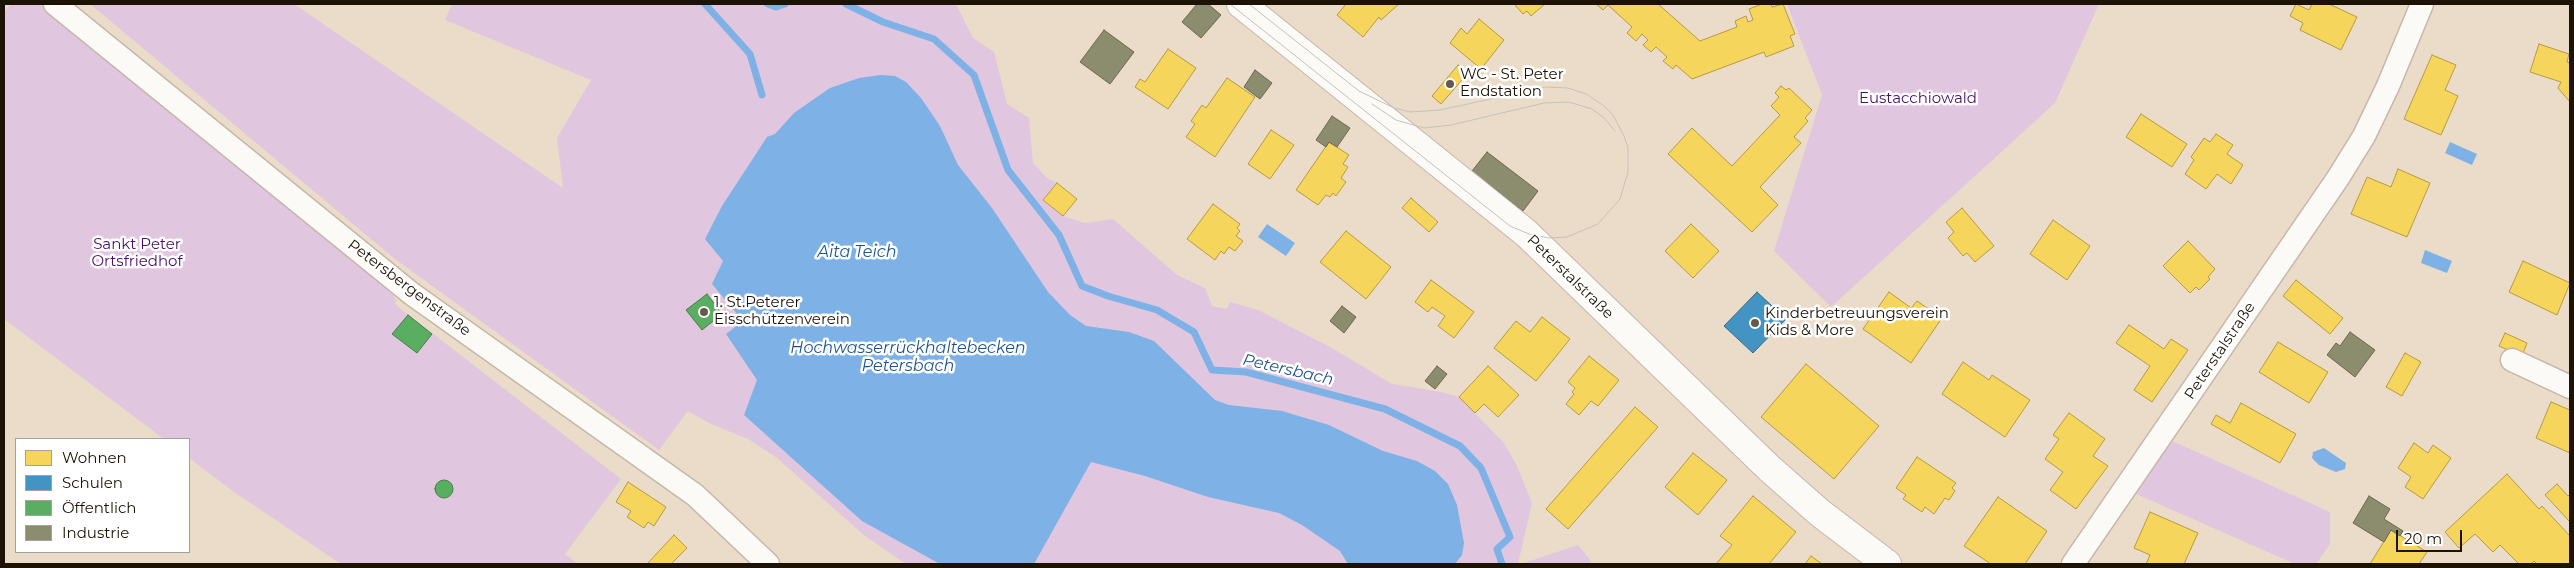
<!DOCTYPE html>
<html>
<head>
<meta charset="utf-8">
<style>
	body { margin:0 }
	#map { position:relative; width:2574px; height:568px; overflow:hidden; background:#ebdcc9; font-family:Montserrat,sans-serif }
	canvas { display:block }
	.frame { position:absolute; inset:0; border:5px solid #1d1206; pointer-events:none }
	.legend { position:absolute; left:15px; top:438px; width:175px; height:115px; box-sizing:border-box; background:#fff; border:1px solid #a5a09b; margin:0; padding:6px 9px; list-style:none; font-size:15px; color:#1d1206 }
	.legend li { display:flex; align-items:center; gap:10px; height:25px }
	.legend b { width:25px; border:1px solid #a5a09b }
	.scale { position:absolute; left:2396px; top:530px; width:66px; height:22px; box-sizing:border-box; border:2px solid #1d1206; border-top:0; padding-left:6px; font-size:15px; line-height:18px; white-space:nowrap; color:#1d1206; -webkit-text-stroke:4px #fff; paint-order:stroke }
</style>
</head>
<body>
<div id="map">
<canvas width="2574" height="568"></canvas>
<div class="frame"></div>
<ul class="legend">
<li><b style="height:14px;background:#f6d55c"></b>Wohnen</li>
<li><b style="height:14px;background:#4393c3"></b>Schulen</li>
<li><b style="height:14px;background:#5aae61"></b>Öffentlich</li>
<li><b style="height:14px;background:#8c8c6e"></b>Industrie</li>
</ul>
<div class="scale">20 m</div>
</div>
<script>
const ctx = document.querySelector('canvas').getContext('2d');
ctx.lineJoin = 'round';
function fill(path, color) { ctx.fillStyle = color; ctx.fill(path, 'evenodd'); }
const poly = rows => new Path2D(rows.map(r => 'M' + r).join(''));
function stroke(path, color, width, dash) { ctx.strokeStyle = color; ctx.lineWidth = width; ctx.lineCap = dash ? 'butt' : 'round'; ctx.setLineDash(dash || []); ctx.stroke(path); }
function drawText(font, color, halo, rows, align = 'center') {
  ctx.font = font + ' Montserrat,sans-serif'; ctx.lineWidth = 5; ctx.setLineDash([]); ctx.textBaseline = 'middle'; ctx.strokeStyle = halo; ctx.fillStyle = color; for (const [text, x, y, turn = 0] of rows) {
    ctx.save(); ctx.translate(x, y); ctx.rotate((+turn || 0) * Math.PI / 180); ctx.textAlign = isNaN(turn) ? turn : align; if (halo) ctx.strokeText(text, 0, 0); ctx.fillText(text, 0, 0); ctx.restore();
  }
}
fill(poly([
	[11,4,45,4,391,292,396,300,395,304,401,309,621,479,565,554,578,564,341,564,234,492,189,458,189,439,164,439,4,319,4,12],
	[90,4,294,4,563,188,557,138,591,80,445,20,452,4,956,4,973,38,994,52,1007,104,1029,118,1033,163,1047,178,1057,183,1043,200,1063,216,1085,223,1113,219,1177,275,1205,288,1212,306,1227,309,1230,302,1258,310,1332,348,1392,384,1441,392,1459,397,1504,443,1517,466,1532,503,1518,564,906,564,865,536,777,458,750,440,709,423,688,411,659,450,395,259],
	[1787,4,2099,4,2055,103,1831,307,1774,251,1822,95],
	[2170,440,2330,512,2330,544,2316,564,2295,564,2134,493],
	[1578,545,1591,561,1588,564,1521,564]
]), '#e0c6de');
fill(poly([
	[881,75,895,76,906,82,921,98,940,126,958,165,992,208,1048,292,1070,315,1086,326,1129,332,1154,341,1215,400,1229,405,1282,411,1329,425,1383,451,1417,461,1435,471,1448,484,1457,505,1464,543,1462,555,1455,564,1348,564,1340,551,1302,525,1279,513,1208,497,1145,476,1091,462,1034,564,940,564,862,521,744,415,757,380,726,334,743,321,712,284,723,261,705,239,722,206,767,137,775,134,794,113,830,88,859,78],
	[2450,142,2477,154,2472,165,2445,153],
	[1267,224,1295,243,1286,256,1258,237],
	[2425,250,2452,261,2447,273,2421,263],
	[2324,448,2346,463,2345,469,2336,472,2319,465,2312,458,2313,452]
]), '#7eb1e6');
const homes = poly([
	[1346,4,1399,4,1381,20,1379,17,1363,37,1337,15,1346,4],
	[1514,4,1545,4,1531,16,1527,11,1523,14,1514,4],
	[1596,4,1658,4,1700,41,1737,27,1735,21,1746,16,1748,22,1753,20,1749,9,1762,4,1771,4,1772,7,1783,4,1795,34,1790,36,1794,46,1766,57,1764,52,1692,79,1676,65,1673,69,1663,61,1667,57,1656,47,1651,52,1643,45,1648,40,1642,34,1636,41,1627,33,1632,27,1608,5,1603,10,1596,4],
	[2296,4,2309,10,2312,4,2329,4,2357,17,2341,50,2300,30,2303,23,2290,16,2296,4],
	[1479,19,1504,40,1481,69,1450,43,1461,28,1467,34,1479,19],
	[2539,44,2569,54,2567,62,2570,63,2570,102,2558,88,2561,82,2530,72,2539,44],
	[1168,49,1196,68,1168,109,1135,87,1140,79,1145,82,1168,49],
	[2432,55,2456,65,2445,90,2458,96,2441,135,2404,119,2432,55],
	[1458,65,1468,73,1441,104,1432,96,1458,65],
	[1227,78,1255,97,1215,157,1186,137,1195,124,1191,121,1202,105,1206,108,1227,78],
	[1781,86,1786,90,1789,88,1812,110,1805,118,1808,121,1794,137,1801,143,1760,187,1778,205,1752,232,1668,154,1692,128,1732,166,1780,115,1771,106,1779,97,1775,93,1781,86],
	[2141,114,2187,144,2172,167,2126,137,2141,114],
	[1271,130,1294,145,1270,179,1248,164,1271,130],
	[2216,134,2233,145,2227,154,2243,165,2231,184,2217,174,2206,189,2185,174,2194,160,2191,157,2204,138,2210,142,2216,134],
	[1329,142,1349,155,1343,164,1348,167,1341,178,1346,182,1336,196,1333,193,1330,197,1326,195,1318,205,1296,190,1329,142],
	[2398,169,2430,183,2407,237,2351,214,2367,177,2391,187,2398,169],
	[1057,183,1077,199,1063,216,1043,200,1057,183],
	[1411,198,1438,222,1429,232,1402,208,1411,198],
	[1213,204,1240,224,1237,228,1240,231,1236,236,1243,241,1235,251,1229,247,1224,254,1221,251,1215,260,1187,239,1213,204],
	[1962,208,1994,246,1975,262,1967,253,1963,256,1948,238,1954,232,1946,222,1962,208],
	[2053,220,2090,246,2067,280,2030,254,2053,220],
	[1691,224,1719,251,1693,278,1665,251,1691,224],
	[1346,231,1391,267,1366,299,1320,262,1346,231],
	[2188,241,2215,269,2208,277,2210,279,2199,290,2196,287,2190,293,2163,266,2188,241],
	[2523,261,2570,283,2557,315,2509,292,2523,261],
	[1431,280,1474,312,1454,338,1438,326,1445,316,1432,307,1428,312,1415,302,1431,280],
	[2296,280,2343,318,2330,334,2283,296,2296,280],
	[1889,292,1911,308,1917,301,1942,318,1911,363,1863,329,1889,292],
	[1542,317,1570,339,1536,381,1494,348,1516,321,1530,332,1542,317],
	[2129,325,2164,349,2171,339,2188,350,2152,402,2134,390,2150,366,2116,343,2129,325],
	[2505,333,2527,343,2522,356,2499,346,2505,333],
	[2278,342,2328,372,2309,403,2259,372,2278,342],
	[2405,353,2421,362,2402,396,2386,387,2405,353],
	[1589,356,1619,380,1598,406,1591,401,1579,415,1566,404,1574,394,1572,392,1575,388,1568,382,1589,356],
	[1963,362,1989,380,1992,375,2030,400,2005,437,1942,394,1963,362],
	[1806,364,1879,426,1834,479,1761,417,1806,364],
	[1488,366,1519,395,1498,417,1484,404,1475,413,1459,397,1488,366],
	[2551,402,2570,410,2570,453,2536,438,2551,402],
	[2241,403,2296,434,2280,463,2211,424,2216,415,2230,423,2241,403],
	[1635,407,1658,427,1568,529,1546,509,1635,407],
	[2069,413,2105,439,2093,456,2108,466,2076,509,2050,490,2063,472,2045,459,2059,439,2053,435,2069,413],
	[2414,443,2428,453,2433,445,2451,458,2423,499,2405,487,2411,477,2398,468,2414,443],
	[1693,453,1727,480,1698,515,1665,487,1693,453],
	[1917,457,1956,483,1952,488,1955,491,1949,500,1945,498,1934,514,1925,507,1922,512,1903,499,1906,495,1896,488,1917,457],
	[2507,474,2539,509,2542,506,2570,536,2570,564,2537,564,2534,561,2531,564,2519,564,2500,545,2493,552,2475,534,2459,548,2445,532,2507,474],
	[628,482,666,507,654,526,648,522,644,528,627,517,631,511,616,502,628,482],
	[2557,484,2568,496,2570,494,2570,522,2545,495,2557,484],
	[1753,496,1796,532,1769,564,1716,564,1732,545,1720,536,1753,496],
	[1998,497,2047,531,2025,564,1991,564,1964,546,1998,497],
	[2150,512,2198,533,2184,564,2146,564,2150,555,2134,548,2150,512],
	[2391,530,2427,552,2419,564,2370,564,2391,530],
	[674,535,687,548,671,564,647,564,674,535],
	[1811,556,1822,564,1805,564,1811,556]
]);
fill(homes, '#f6d55c');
stroke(homes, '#b59a42', 1);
const schools = poly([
	[1757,292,1786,319,1753,353,1724,326,1757,292]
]);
fill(schools, '#4393c3');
stroke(schools, '#386c8a', 1);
const public = poly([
	[707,294,722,314,702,330,686,310,707,294],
	[408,315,432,334,417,353,392,334,408,315],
	'435 489a9 9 0 1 1 18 0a9 9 0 1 1-18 0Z'
]);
fill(public, '#5aae61');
stroke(public, '#487f46', 1);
const industry = poly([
	[1197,4,1208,4,1221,15,1201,38,1182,22,1197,4],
	[1104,30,1134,52,1110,84,1080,62,1104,30],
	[1255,70,1272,83,1260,99,1244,87,1255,70],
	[1332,116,1350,128,1337,147,1329,142,1326,147,1316,140,1332,116],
	[1487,152,1538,191,1523,211,1472,171,1487,152],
	[1342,306,1356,317,1344,333,1330,321,1342,306],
	[2350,332,2375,350,2355,377,2327,355,2336,343,2340,346,2350,332],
	[1437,366,1447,374,1435,389,1425,381,1437,366],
	[2369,496,2390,509,2384,519,2403,531,2400,536,2391,530,2384,542,2353,523,2369,496]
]);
fill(industry, '#8c8c6e');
stroke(industry, '#6b674f', 1);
stroke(poly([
	[705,4,750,54,762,95],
	[768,4,776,7,785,4],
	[846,4,883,22,934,39,974,75,1008,170,1059,235,1082,286,1108,296,1157,310,1194,332,1212,370,1246,372,1385,409,1460,446,1481,468,1510,537,1497,549,1502,564]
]), '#7eb1e6', 7);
const street = poly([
	[55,4,412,294,695,495,768,564],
	[2512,360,2570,387],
	[2073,564,2338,178,2364,136,2388,86,2422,4]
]);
const secondary = poly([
	[1241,4,1526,233,1769,468,1820,513,1887,564]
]);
stroke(street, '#c4b8a9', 25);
stroke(secondary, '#c4b8a9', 30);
stroke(street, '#fcfaf7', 22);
stroke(secondary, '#fcfaf7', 28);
stroke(poly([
	[1230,4,1510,226,1529,234,1549,238,1567,237,1598,224,1620,199,1628,172,1628,148,1624,136,1613,115,1604,106,1586,94,1568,88,1546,87,1440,110,1410,112,1394,108,1359,91,1249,4],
	[1372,104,1396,120,1424,128,1451,125,1544,103,1569,102,1592,109,1604,118,1615,131]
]), '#c5c1bb', 1);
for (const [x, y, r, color] of [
	[1450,84,5,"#65594a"],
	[704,312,5,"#65594a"],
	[1755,323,5,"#65594a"]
]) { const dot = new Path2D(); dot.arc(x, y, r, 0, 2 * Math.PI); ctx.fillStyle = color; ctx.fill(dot); stroke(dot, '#fff', 2); }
drawText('15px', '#1d1206', '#fff', [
	["WC - St. Peter",1460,75],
	["Endstation",1460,92],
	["1. St.Peterer",714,303],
	["Eisschützenverein",714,320],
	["Kinderbetreuungsverein",1765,314],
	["Kids & More",1765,331]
], 'left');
drawText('15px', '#4a1066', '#fff', [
	["Eustacchiowald",1918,99],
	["Sankt Peter",137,245],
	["Ortsfriedhof",137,262]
]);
drawText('15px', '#1d1206', '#fff', [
	["Peterstalstraße",1570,277,44],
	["Petersbergenstraße",409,288,37],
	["Peterstalstraße",2220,351,-56]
]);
drawText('italic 16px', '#1e548a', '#fff', [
	["Aita Teich",857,252],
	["Hochwasserrückhaltebecken",908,348],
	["Petersbach",908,366],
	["Petersbach",1288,370,13]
]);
</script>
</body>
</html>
